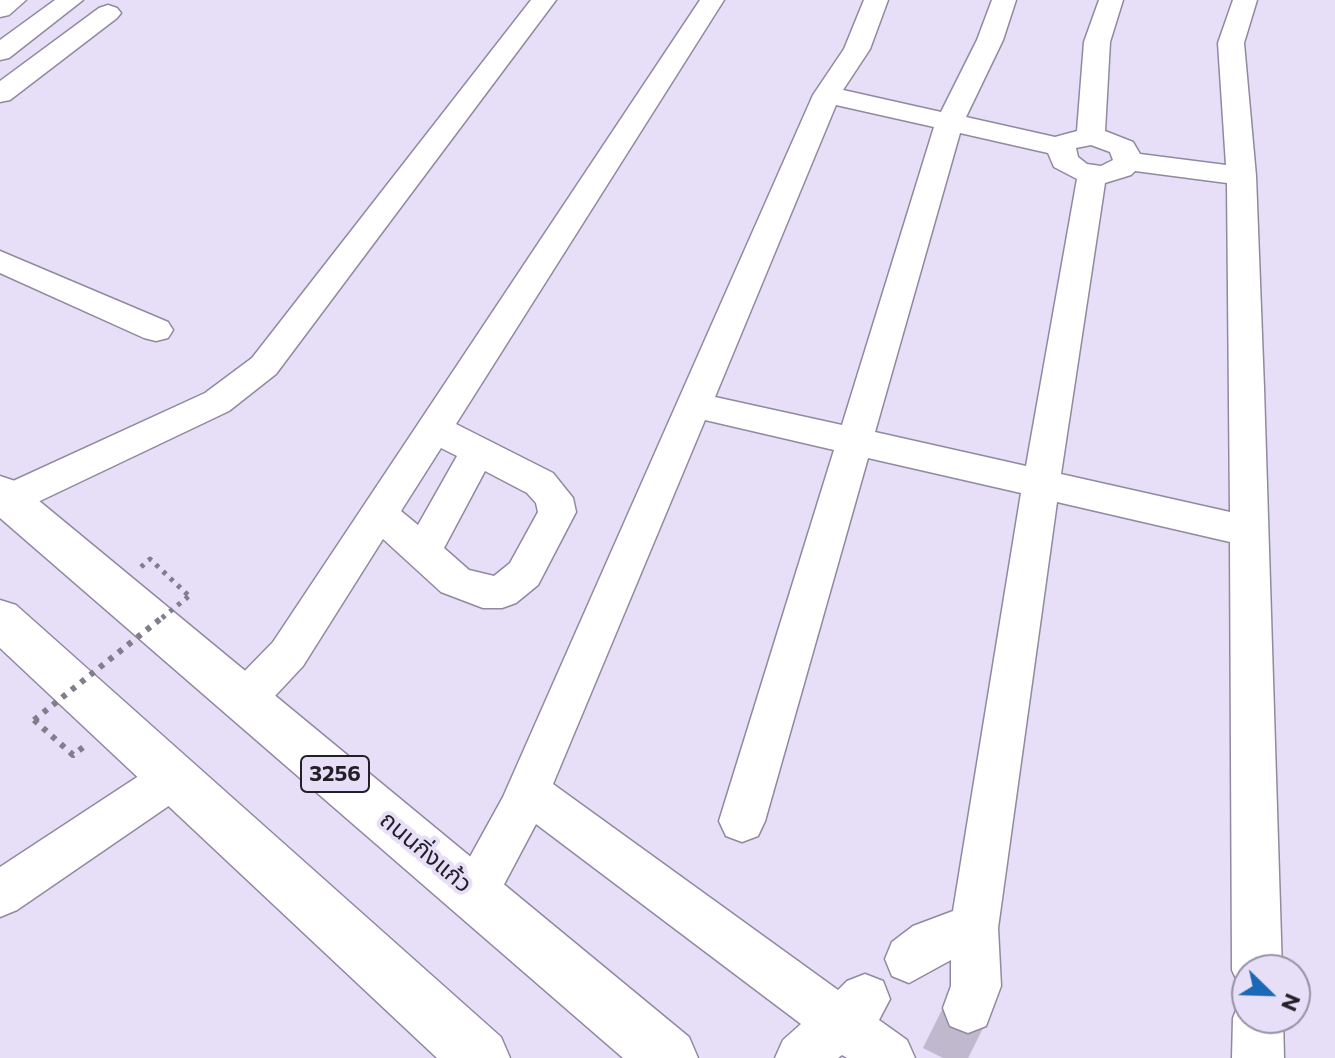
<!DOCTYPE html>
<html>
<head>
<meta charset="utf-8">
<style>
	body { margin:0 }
	#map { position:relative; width:1335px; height:1058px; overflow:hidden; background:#e7dff7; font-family:Commissioner,sans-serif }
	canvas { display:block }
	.north { position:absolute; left:1231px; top:954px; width:80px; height:80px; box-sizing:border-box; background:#e7dff7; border:2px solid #9892a4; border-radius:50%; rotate:113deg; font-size:22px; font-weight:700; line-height:32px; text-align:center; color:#221f28 }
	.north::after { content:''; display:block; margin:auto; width:28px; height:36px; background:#1b68b7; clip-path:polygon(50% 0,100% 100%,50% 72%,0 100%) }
</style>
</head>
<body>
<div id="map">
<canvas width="1335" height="1058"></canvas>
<div class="north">N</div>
</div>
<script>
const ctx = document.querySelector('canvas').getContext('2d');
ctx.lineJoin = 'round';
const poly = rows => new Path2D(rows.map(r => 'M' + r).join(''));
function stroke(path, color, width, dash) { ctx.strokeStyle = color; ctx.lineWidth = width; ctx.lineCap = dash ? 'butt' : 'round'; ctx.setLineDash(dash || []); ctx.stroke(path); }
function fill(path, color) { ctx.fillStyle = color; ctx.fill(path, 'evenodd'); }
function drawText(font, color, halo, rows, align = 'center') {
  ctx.font = font + ' Commissioner,"Noto Sans Thai",sans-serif'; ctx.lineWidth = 8; ctx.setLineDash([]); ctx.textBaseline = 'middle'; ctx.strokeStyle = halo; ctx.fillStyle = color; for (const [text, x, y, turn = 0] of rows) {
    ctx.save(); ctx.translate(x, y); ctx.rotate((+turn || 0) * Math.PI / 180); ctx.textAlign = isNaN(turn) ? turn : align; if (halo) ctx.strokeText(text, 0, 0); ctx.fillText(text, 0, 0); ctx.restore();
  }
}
stroke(poly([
	[943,1058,968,1008]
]), '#c0b9ce', 45, [45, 23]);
const minor = poly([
	[0,0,26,0,9,15,0,17,0,0],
	[55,0,83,0,9,58,0,60,0,40,55,0],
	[531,0,556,0,276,374,229,411,21,510,8,514,0,512,0,487,205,393,252,358,531,0],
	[700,0,724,0,456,424,553,473,573,498,576,512,538,585,516,603,502,608,483,608,441,592,383,539,303,666,261,711,246,717,231,711,225,698,231,685,273,642,700,0],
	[441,448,457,456,418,525,401,511,441,448],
	[485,471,527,493,536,503,538,512,510,563,494,576,469,570,444,548,485,471],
	[864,0,888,0,870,49,843,90,941,112,977,40,992,0,1016,0,1003,40,966,117,1055,137,1077,131,1084,42,1099,0,1123,0,1110,42,1105,131,1133,142,1140,154,1226,165,1218,43,1233,0,1257,0,1244,43,1256,176,1264,388,1282,970,1247,970,1247,990,1240,987,1232,970,1230,542,1057,502,998,928,1001,986,986,1026,968,1033,950,1026,943,1008,951,986,951,960,909,983,892,976,885,959,892,942,913,926,953,911,1021,493,868,458,765,821,758,836,742,842,726,836,719,821,834,450,705,420,553,784,838,990,847,981,865,974,883,981,890,999,879,1020,907,1040,915,1058,847,1058,842,1055,838,1058,775,1058,783,1040,801,1024,536,824,491,909,474,916,457,909,450,893,503,797,813,95,844,49,864,0],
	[836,105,934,127,842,425,715,397,836,105],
	[960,133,1048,153,1054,167,1077,179,1026,466,875,432,960,133],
	[1091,145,1110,152,1113,160,1101,166,1087,164,1078,157,1076,148,1091,145],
	[1135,171,1227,183,1230,512,1061,474,1105,183,1131,175,1135,171],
	[108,5,117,8,121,13,117,18,10,100,0,102,0,81,99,8,108,5],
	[0,251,168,322,173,330,168,338,156,341,144,338,0,273,0,251],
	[173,758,189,764,195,778,189,792,17,910,0,917,0,867,157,764,173,758],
	[1247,997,1247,1018,1283,1018,1284,1058,1232,1058,1233,1018,1240,1000,1247,997]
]);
const major = poly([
	[0,476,15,481,689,1037,698,1058,623,1058,0,518,0,476],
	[0,600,16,605,501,1037,510,1058,437,1058,0,648,0,600]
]);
stroke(minor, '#90899f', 3);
stroke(major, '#90899f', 3);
stroke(poly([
	[141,567,150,559,189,596]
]), '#827d8d', 5, [4, 6]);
stroke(poly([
	[34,720,73,755,86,745]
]), '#827d8d', 6, [5, 7]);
fill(minor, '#fff');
fill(major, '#fff');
stroke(poly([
	[162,618,189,596]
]), '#827d8d', 5, [4, 6]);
stroke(poly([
	[34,720,164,616]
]), '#827d8d', 6, [5, 7]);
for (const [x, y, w] of [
	[335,774,68]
]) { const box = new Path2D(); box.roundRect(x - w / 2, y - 18, w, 36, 6); ctx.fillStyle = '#e7dff7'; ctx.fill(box); stroke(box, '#221f28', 2); }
drawText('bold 22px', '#221f28', null, [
	["3256",335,774]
]);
drawText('24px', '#221f28', '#e7dff7', [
	["ถนนกิ่งแก้ว",426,852,40]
]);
</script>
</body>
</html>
